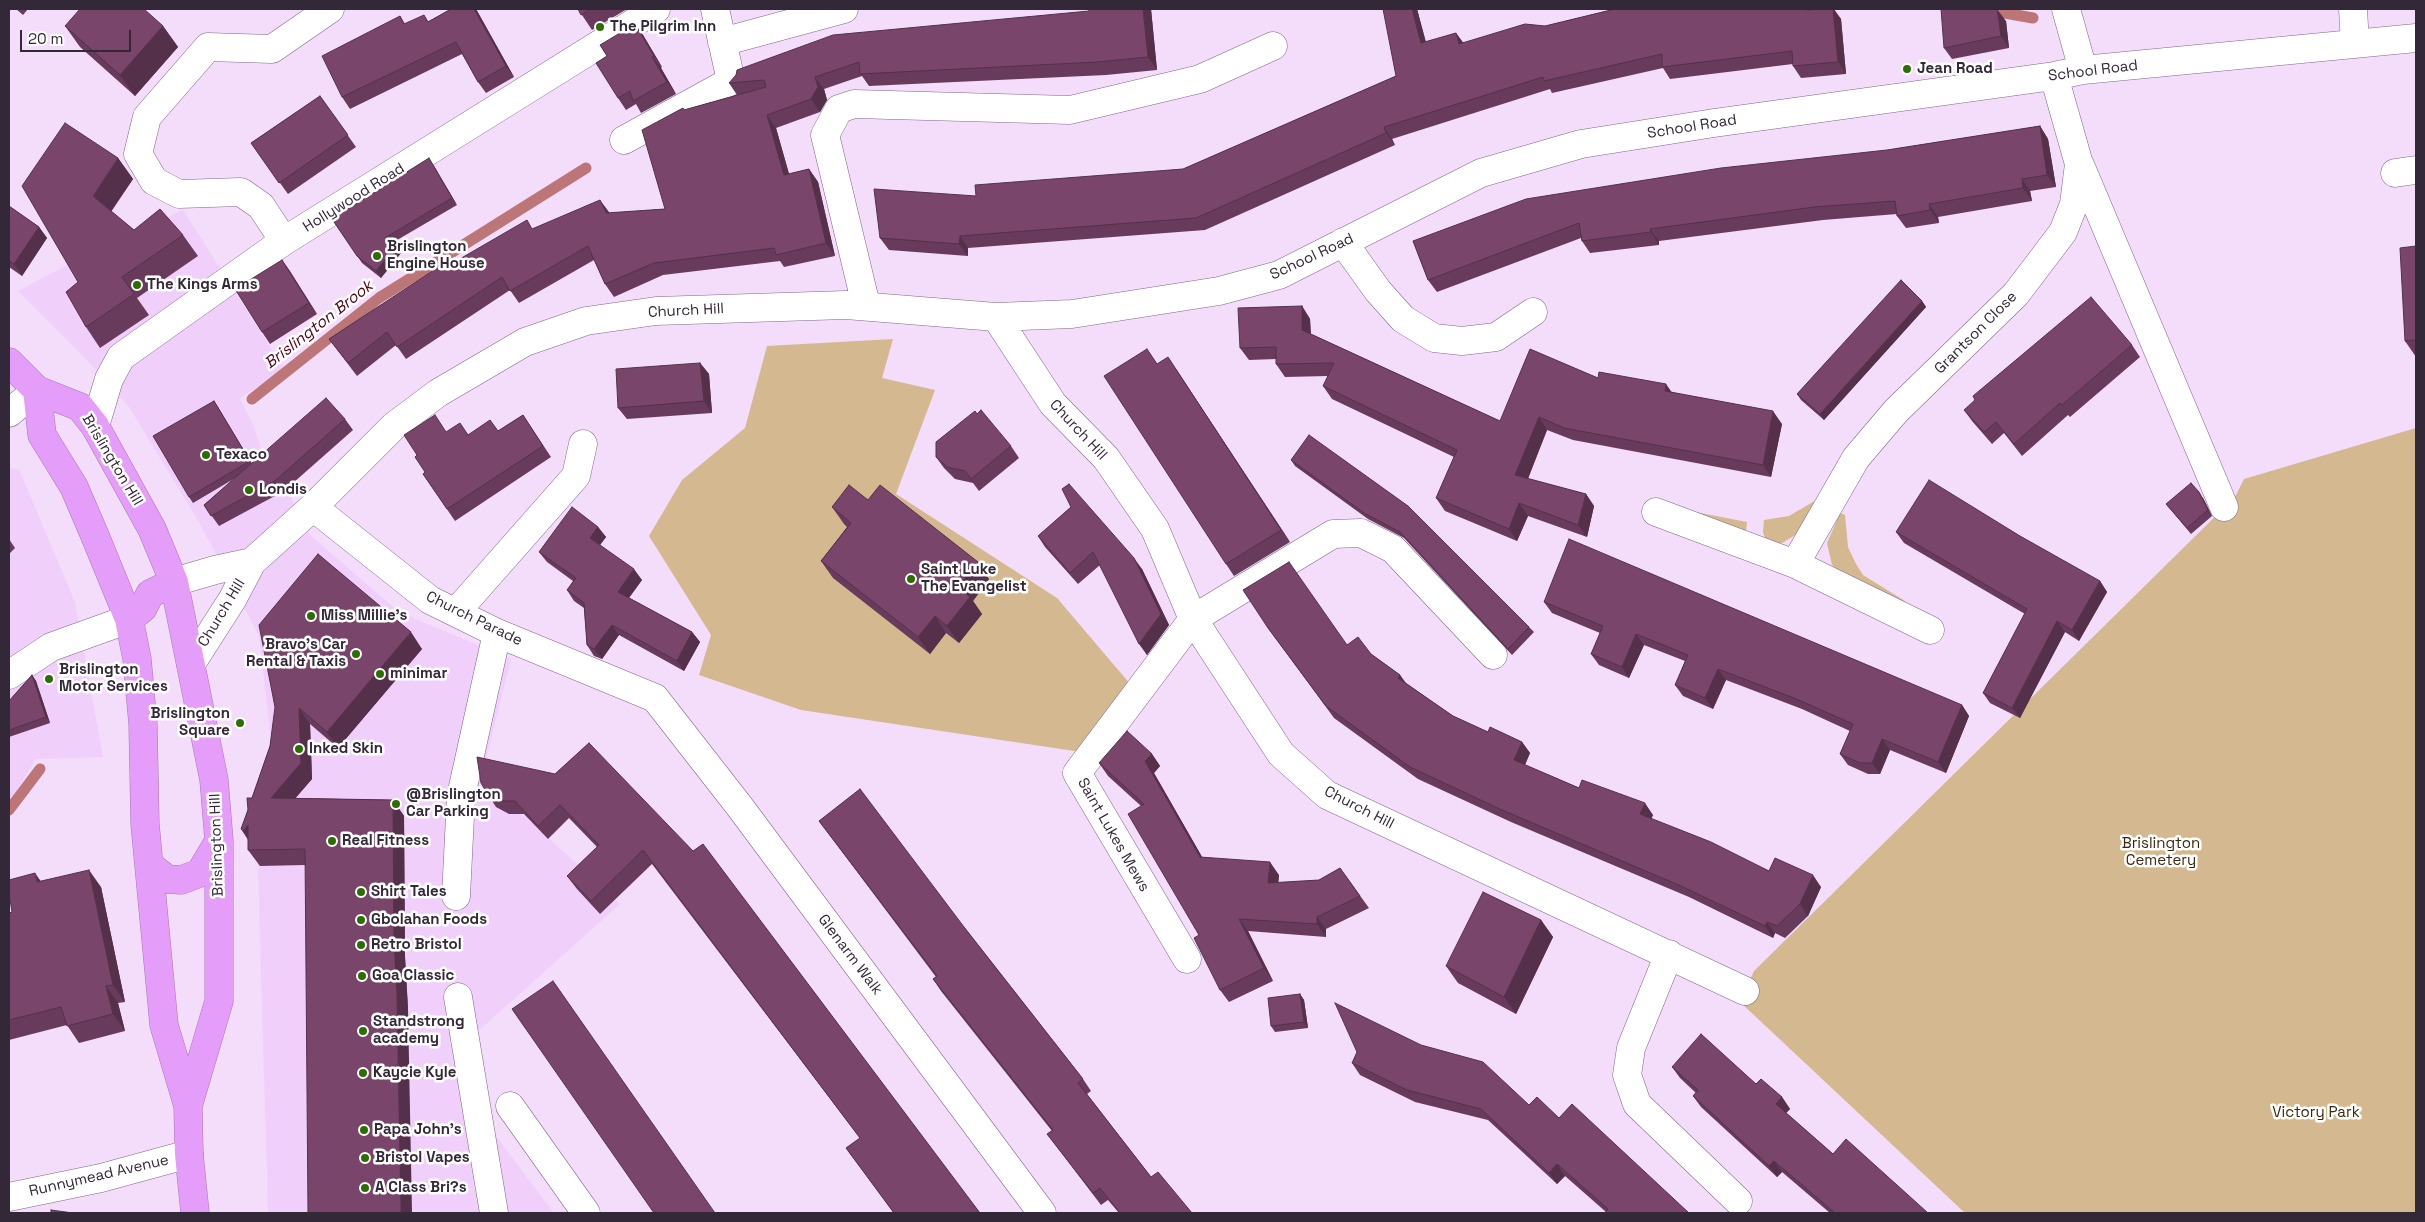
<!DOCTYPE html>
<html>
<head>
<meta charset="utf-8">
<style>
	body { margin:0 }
	#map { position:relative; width:2425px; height:1222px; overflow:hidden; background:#f4ddfb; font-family:"Space Grotesk",sans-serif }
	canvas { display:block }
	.frame { position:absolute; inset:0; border:10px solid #332837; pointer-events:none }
	.scale { position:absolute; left:20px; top:30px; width:111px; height:22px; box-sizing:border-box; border:2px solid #332837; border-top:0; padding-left:6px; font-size:15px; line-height:18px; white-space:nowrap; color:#332837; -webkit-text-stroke:4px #fff; paint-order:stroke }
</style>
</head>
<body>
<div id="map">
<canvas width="2425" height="1222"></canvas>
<div class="frame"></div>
<div class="scale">20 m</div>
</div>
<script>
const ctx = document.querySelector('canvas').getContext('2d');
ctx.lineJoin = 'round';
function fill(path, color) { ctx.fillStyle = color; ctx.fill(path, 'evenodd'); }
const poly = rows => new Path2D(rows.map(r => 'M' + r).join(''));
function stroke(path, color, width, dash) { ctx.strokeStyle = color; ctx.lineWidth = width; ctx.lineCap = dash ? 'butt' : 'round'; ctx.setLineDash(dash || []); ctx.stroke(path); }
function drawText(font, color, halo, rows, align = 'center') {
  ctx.font = font + ' "Space Grotesk",sans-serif'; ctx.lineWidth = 5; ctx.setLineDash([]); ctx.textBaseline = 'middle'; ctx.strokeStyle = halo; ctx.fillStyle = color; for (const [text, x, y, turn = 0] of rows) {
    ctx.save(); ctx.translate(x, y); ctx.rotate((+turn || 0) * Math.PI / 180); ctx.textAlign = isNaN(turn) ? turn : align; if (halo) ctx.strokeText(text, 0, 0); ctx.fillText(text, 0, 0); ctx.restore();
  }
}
fill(poly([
	[183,210,285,370,240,398,254,427,267,467,286,488,311,536,399,612,511,659,477,795,526,817,620,904,465,1043,471,1103,554,1213,268,1213,256,802,271,740,259,636,199,522,129,407,83,356,18,291,117,239],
	[9,468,19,469,75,602,103,757,36,759,9,803]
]), '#f0cffb');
fill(poly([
	[893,339,882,378,935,390,896,494,1057,598,1131,685,1081,752,801,710,699,675,711,635,649,536,682,480,745,428,767,346],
	[2416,428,2416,1213,1965,1213,1740,1002,1754,971,2235,497,2244,479],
	[1818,499,1802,531,1782,543,1767,544,1763,532,1764,520,1789,516],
	[1680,509,1747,522,1745,540],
	[1840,513,1845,515,1848,547,1856,564,1863,575,1905,601,1902,606,1840,572,1832,565,1827,543]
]), '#d3b890');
stroke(poly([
	[1982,9,2033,18],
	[252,399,379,298,586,168],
	[9,810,40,769]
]), '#bc7678', 11);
const minor = poly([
	[2066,9,2083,70],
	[2353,9,2355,44],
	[722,42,844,9],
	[624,140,731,81,715,9],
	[2080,165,2224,507],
	[2395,173,2416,170],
	[284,241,261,206,241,192,179,194,154,181,138,154,147,117,208,47,272,49,330,9],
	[1343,242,1378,291,1403,319,1434,338,1462,341,1496,337,1533,312],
	[866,305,825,135,839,109,854,104,1070,110,1200,79,1273,46],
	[996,317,1053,404,1106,458,1155,529,1193,619,1281,754,1327,795,1745,991],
	[9,413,37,390],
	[95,426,109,379,121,357,284,241,656,9],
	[313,507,430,600,497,633,655,698,740,807,1042,1213],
	[1656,512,1795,564,1930,630],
	[1795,564,1856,458,1896,411,2016,294,2063,232,2074,204,2079,164,2054,76],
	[174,582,215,570,252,562],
	[456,612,576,476,583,444],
	[191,664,232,600,252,562,313,507,394,426,438,393,525,342,586,321,656,311,846,305,996,317,1072,314,1219,291,1279,275,1481,173,1581,144,1714,123,2054,76,2083,70,2416,38],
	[9,675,51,647,129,619],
	[456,896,461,796,497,633],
	[1669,954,1631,1048,1627,1075,1637,1104,1738,1201],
	[1187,959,1077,773,1193,619,1333,534,1361,533,1393,549,1493,655],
	[458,997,494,1213],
	[510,1106,586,1213],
	[9,1197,101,1178,189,1154]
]);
const highway = poly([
	[9,362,37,390,80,407,95,426,152,529,174,582,214,780,219,841,219,1001,188,1106],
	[37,390,42,435,74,487,95,536,129,619,137,659,143,724,145,824,164,1025,188,1106,189,1154,195,1213],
	[129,619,143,608,150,594,174,582],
	[149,865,167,879,181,880,200,873,219,841]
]);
stroke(minor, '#806688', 29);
stroke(highway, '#a675b6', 29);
stroke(minor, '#fff', 28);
stroke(highway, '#e49efa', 28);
fill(poly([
	[16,9,28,9,23,15],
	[451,9,476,9,514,77,486,93,478,82,462,54,350,109,342,97,400,16,405,24,429,21],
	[578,9,627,9,592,30],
	[1151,9,1157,70,1106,75,869,86,862,76,824,89,827,100,820,112,776,128,789,174,809,169,818,182,835,256,784,267,780,261,663,275,614,297,605,284,594,260,519,303,510,290,406,359,396,345,357,376,329,339,439,271,533,229,609,213,665,209,684,110,737,95,729,83],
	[1417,9,1426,42,1456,33,1463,43,1545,26,1615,9,1834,9,1841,19,1846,74,1801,78,1793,66,1793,64,1670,79,1663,68,1552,93,1550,89,1392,139,1395,145,1205,230,968,248,968,256,889,250,880,238,976,196,1183,169,1396,76],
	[2006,21,2009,48,1952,59,1944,48],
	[635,24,643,35,662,67,661,68,676,94,641,113,636,104,626,110,618,98,607,56],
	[65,26,163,26,178,47,135,96,80,47],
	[320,96,356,147,288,194,251,143],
	[2040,126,2048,139,2056,187,2030,191,2032,201,1938,217,1939,223,1906,228,1897,216,1897,214,1823,220,1659,241,1659,245,1590,253,1582,241,1581,238,1437,292,1428,280,1413,241,1887,150],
	[118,158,133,179,111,212,134,230,183,235,198,256,137,298,149,315,100,348,86,327,78,282],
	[434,166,457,205,392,243,401,253,381,278,362,263,332,219],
	[9,206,39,227,47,238,22,276,9,267],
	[2416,246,2416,357,2405,341],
	[282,260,317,314,270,344,262,332],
	[1922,301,1926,307,1824,420,1801,400,1797,394],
	[1302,306,1310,319,1311,334,1500,421,1598,378,1672,392,1782,424,1771,477,1573,440,1547,430,1528,479,1586,494,1594,506,1587,537,1528,516,1517,541,1445,511,1436,498,1454,457,1332,399,1323,386,1328,376,1285,377,1276,364,1276,359,1249,360,1240,348],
	[2132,345,2140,357,2070,417,2068,415,2022,456,2004,433,1992,444,1972,421,1964,410],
	[700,363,709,374,712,413,627,419,618,408],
	[1157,364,1176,369,1290,542,1234,576,1226,564],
	[214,401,252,464,345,419,353,430,284,491,219,526,204,505,237,477,193,503,189,497],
	[523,415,551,457,455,521,423,474,425,472,447,432,469,434,498,431],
	[1011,446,1019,458,979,491,973,483,955,479,944,468,936,457],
	[1291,460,1408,506,1534,632,1512,655,1404,538,1368,519,1295,466],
	[2203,498,2212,516,2191,534,2166,504],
	[868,500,989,579,973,601,982,614,959,643,946,633,930,654,833,578,821,561,847,527,844,524,832,507],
	[1071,507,1142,569,1169,625,1147,655,1100,565,1078,584,1045,547,1038,536],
	[598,527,606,537,600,545,642,580,629,598,692,632,700,642,684,671,619,635,602,659,594,656,587,645,584,608,574,601,567,590,573,581,547,562,539,552],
	[1896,532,2100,581,2107,592,2079,641,2065,632,2020,718,1990,703,1983,693,2025,614,1904,543],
	[9,539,15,548,9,554],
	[318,554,422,649,338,748,310,724,312,779,295,798,393,800,404,816,405,957,408,1009,305,865,260,866,248,850,248,840,241,829,270,746],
	[1544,602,1962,705,1969,716,1946,773,1890,750,1880,774,1868,774,1848,765,1840,754,1850,731,1802,709,1726,680,1713,709,1683,696,1675,685,1685,661,1644,645,1629,678,1599,665,1591,654,1600,633,1552,613],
	[1268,628,1347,645,1371,654,1400,675,1406,683,1453,716,1488,732,1522,742,1530,753,1525,765,1579,788,1653,815,1651,819,1769,871,1821,887,1808,916,1785,938,1775,933,1773,938,1689,897,1511,822,1418,779,1334,718],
	[32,675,36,681,50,723,9,737,9,701],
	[589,743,980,1213,894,1213,846,1148,860,1138,652,864,600,914,577,889,567,876,597,847,569,818,548,839,524,814,509,814,496,807,487,793,555,774],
	[1152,754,1160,766,1154,773,1202,857,1279,875,1278,883,1319,880,1340,868,1369,908,1326,929,1326,937,1248,931,1273,981,1229,1002,1220,990,1199,935,1141,806,1108,776,1099,763],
	[819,821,964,927,1083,1079,1091,1091,1087,1094,1151,1177,1192,1213,1119,1213,1108,1200,1101,1205,1047,1134,1052,1131,941,991,933,979,936,977],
	[41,881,101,887,125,1002,118,1003,125,1031,79,1043,67,1025,9,1040,9,913,12,912],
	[1541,920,1553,937,1516,1014,1458,983,1446,966],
	[1300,994,1304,1000,1308,1028,1275,1032,1271,1026],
	[1352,1063,1529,1105,1559,1118,1689,1213,1606,1212,1565,1176,1557,1184,1488,1120,1415,1102,1360,1075],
	[1672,1067,1756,1084,1782,1097,1790,1109,1786,1113,1833,1154,1928,1213,1830,1213,1782,1172,1777,1177,1701,1107,1693,1096,1696,1093,1680,1078]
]), '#683b5c');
fill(poly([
	[474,9,476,9,514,77,506,66],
	[1143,9,1151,9,1157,70,1148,57],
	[1412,9,1417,9,1429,55,1421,43],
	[1833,9,1841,19,1846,74,1838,62],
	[1997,9,2006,21,2009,48,2001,36],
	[635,24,643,35,662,67,654,56],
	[163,26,178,47,135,96,120,75],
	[1456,33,1465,45,1459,44],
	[652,57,661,68,676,94,667,82],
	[815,77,824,89,827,100,820,112,811,99],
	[767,115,776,128,793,188,784,175],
	[2040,126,2048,139,2056,187,2047,175],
	[1384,127,1392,139,1395,145,1386,133],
	[118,158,133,179,107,217,93,196],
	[429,158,434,166,457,205,452,198],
	[809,169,818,182,835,256,826,243],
	[2022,179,2030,191,2032,201,2023,188],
	[600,200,609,212,615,226,606,213],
	[1929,204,1938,217,1939,223,1930,210],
	[39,227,47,238,22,276,14,264],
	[1650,229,1659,241,1659,245,1651,232],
	[960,236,968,248,968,256,959,244],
	[396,246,401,253,381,278,376,271],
	[282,260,290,271,317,314,309,303],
	[1922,301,1926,307,1824,420,1820,414],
	[1302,306,1310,319,1311,342,1302,330],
	[1168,357,1176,369,1290,542,1281,530],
	[700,363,709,374,712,413,704,401],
	[1666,384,1675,397,1665,391],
	[214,401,218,407,254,467,250,461],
	[1773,411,1782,424,1771,477,1763,465],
	[1539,417,1547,430,1524,488,1515,475],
	[2199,492,2203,498,2212,516,2208,510],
	[1586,494,1594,506,1587,537,1578,525],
	[1519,503,1528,516,1517,541,1509,529],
	[598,527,606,537,597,549,590,538],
	[1134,558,1142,569,1169,625,1147,655,1139,644],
	[978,562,989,579,973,601,982,614,959,643,947,626,958,587],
	[634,569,642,580,625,603,618,592],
	[2100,581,2107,592,2079,641,2072,630],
	[935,616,946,633,930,654,918,637],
	[2057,621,2065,632,2020,718,2012,708],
	[612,625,619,635,602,659,594,649],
	[411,632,422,649,338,748,327,732],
	[692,632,700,642,684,671,677,661],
	[1636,634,1644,645,1629,678,1622,667],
	[1718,669,1726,680,1713,709,1705,698],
	[32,675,36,681,50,723,46,717],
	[1400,675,1408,687,1398,678],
	[1962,705,1969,716,1946,773,1938,762],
	[299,708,310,724,312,779,282,814,271,798],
	[1882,739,1890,750,1880,774,1872,763],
	[1522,742,1530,753,1522,771,1514,760],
	[1152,754,1160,766,1154,773,1209,869,1200,857,1145,761],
	[393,800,404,816,405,957,408,1009,412,1213,401,1213,394,941],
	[1645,803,1653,815,1648,826,1640,814],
	[248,825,255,847,243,831],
	[1270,862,1279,875,1277,896,1268,883],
	[89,870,101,887,125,1002,113,985],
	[35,873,47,890,37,882],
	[1813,875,1821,887,1808,916,1800,904],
	[1317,917,1326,929,1326,937,1317,924],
	[1239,919,1248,931,1273,981,1264,968],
	[1541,920,1553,937,1516,1014,1504,997],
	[1767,922,1775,933,1773,938,1765,926],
	[106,986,118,1003,125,1031,113,1014],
	[1300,994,1304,1000,1308,1028,1304,1022],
	[1782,1097,1790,1109,1784,1115,1776,1104],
	[1774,1161,1782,1172,1777,1177,1769,1166],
	[1557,1164,1565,1176,1557,1184,1549,1173]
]), '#55304b');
const building = poly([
	[80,9,144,9,163,26,120,75,65,26,80,9],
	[451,9,474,9,506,66,478,82,456,42,342,97,322,56,400,16,404,24,424,15,428,22,451,9],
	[578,9,590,9,581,15,578,9],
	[1089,9,1143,9,1148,57,1097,62,860,74,859,62,815,77,818,87,811,99,767,115,784,175,809,169,826,243,776,255,774,248,654,263,605,284,588,246,510,291,502,277,397,347,387,332,348,363,329,339,437,268,439,271,527,220,532,229,600,200,606,213,665,209,642,130,683,108,684,110,766,87,764,80,729,83,736,75,737,70,833,35,1089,11,1089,9],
	[1383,9,1412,9,1421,43,1456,33,1459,44,1525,24,1545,26,1615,9,1807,9,1807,10,1821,9,1833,9,1838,62,1793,66,1792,51,1662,67,1662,54,1544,81,1543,77,1384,127,1386,133,1196,218,960,236,959,244,880,238,874,189,976,196,975,185,1183,169,1396,76,1383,9],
	[1941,9,1997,9,2001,36,1944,48,1941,9],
	[635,24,654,56,652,57,667,82,633,101,630,91,618,98,596,63,607,56,600,45,635,24],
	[320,96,348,135,279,183,251,143,320,96],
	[65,123,118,158,93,196,134,230,160,209,183,235,122,277,134,294,86,327,66,292,78,282,22,186,65,123],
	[2040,126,2047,175,2022,179,2023,188,1929,204,1930,210,1897,216,1895,201,1814,207,1650,229,1651,232,1582,241,1579,223,1428,280,1413,241,1526,199,1721,168,1887,150,2040,126],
	[429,158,452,198,385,238,396,246,376,271,357,256,332,219,429,158],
	[9,206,39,227,14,264,9,261,9,206],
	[2416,246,2416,340,2405,341,2400,248,2416,246],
	[282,260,309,303,262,332,235,289,282,260],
	[1901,280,1922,301,1820,414,1797,394,1901,280],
	[2091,297,2132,345,2062,405,2060,403,2014,444,1996,422,1984,432,1964,410,1975,400,1973,396,2091,297],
	[1302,306,1302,330,1500,421,1530,349,1598,378,1599,372,1666,384,1665,391,1773,411,1763,465,1564,428,1539,417,1515,475,1586,494,1578,525,1519,503,1509,529,1436,498,1457,450,1323,386,1334,363,1276,364,1276,347,1240,348,1238,308,1302,306],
	[1147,349,1157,364,1168,357,1281,530,1226,564,1104,376,1147,349],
	[700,363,704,401,618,408,616,369,700,363],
	[326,398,345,419,276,480,211,516,204,505,326,398],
	[214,401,250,461,189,497,153,436,214,401],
	[981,410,1011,446,971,479,965,471,947,467,936,457,936,442,975,411,977,414,981,410],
	[435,415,446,432,460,423,468,435,490,420,498,431,523,415,543,446,447,509,423,474,425,472,415,457,417,455,404,435,435,415],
	[1309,435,1408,506,1529,627,1508,649,1400,532,1364,513,1291,460,1309,435],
	[1929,480,2020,536,2100,581,2072,630,2057,621,2012,708,1983,693,2027,609,1896,532,1929,480],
	[2191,483,2199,492,2208,510,2187,528,2166,504,2191,483],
	[1069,484,1134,558,1161,614,1139,644,1093,552,1070,573,1038,536,1071,507,1062,489,1069,484],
	[849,485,868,500,880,485,978,562,958,587,970,597,947,626,935,616,918,637,821,561,851,523,832,507,849,485],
	[572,507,598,527,590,538,634,569,618,592,692,632,677,661,612,625,594,649,587,645,584,603,567,590,576,578,539,552,572,507],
	[1569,539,1962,705,1938,762,1882,739,1872,763,1860,763,1840,754,1853,724,1794,698,1718,669,1705,698,1675,685,1688,655,1636,634,1622,667,1591,654,1603,626,1544,602,1569,539],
	[318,554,411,632,327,732,299,708,301,763,271,798,393,800,394,941,397,993,401,1213,308,1213,305,849,248,850,248,825,243,831,241,829,248,810,247,798,252,798,270,746,275,707,259,625,318,554],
	[1289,562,1347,645,1358,637,1371,654,1400,675,1398,678,1453,716,1488,732,1490,727,1522,742,1514,760,1579,788,1582,780,1645,803,1640,814,1711,842,1769,871,1775,858,1813,875,1800,904,1777,926,1767,922,1765,926,1681,886,1502,810,1410,767,1326,706,1268,628,1243,590,1289,562],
	[32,675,46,717,9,730,9,701,32,675],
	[1127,731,1152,754,1145,761,1200,857,1270,862,1268,883,1319,880,1340,868,1360,896,1317,917,1317,924,1239,919,1264,968,1220,990,1194,938,1199,935,1128,814,1144,804,1099,763,1127,731],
	[589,743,693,851,703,844,980,1213,894,1213,846,1148,860,1138,643,850,591,901,567,876,599,845,560,805,538,826,515,801,500,801,487,793,481,783,477,757,555,774,589,743],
	[860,789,964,927,1083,1079,1078,1083,1151,1177,1158,1172,1192,1213,1120,1213,1100,1188,1093,1193,1047,1134,1053,1130,933,979,937,976,819,821,860,789],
	[89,870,113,985,106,986,113,1014,67,1026,61,1007,9,1020,9,913,12,912,9,893,9,880,35,873,37,882,89,870],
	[1483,892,1541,920,1504,997,1446,966,1483,892],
	[553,981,715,1213,654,1213,512,1009,553,981],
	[1300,994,1304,1022,1271,1026,1268,998,1300,994],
	[1335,1003,1421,1045,1483,1062,1529,1105,1537,1097,1559,1118,1572,1104,1689,1213,1605,1213,1608,1209,1557,1164,1549,1173,1481,1109,1407,1090,1352,1063,1357,1052,1335,1003],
	[1701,1034,1756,1084,1761,1079,1782,1097,1776,1104,1833,1154,1846,1139,1928,1213,1835,1213,1774,1161,1769,1166,1693,1096,1698,1090,1672,1067,1701,1034],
	[51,1210,73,1213,51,1213,51,1210]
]);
fill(building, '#79456b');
stroke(building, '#55304b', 1);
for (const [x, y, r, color] of [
	[600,27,5,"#2c6e04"],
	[1907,69,5,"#2c6e04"],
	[377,256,5,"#2c6e04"],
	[137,285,5,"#2c6e04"],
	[206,455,5,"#2c6e04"],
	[249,490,5,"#2c6e04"],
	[911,579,5,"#2c6e04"],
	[311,616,5,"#2c6e04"],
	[356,654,5,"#2c6e04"],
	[380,674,5,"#2c6e04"],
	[49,679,5,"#2c6e04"],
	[240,723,5,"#2c6e04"],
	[299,749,5,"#2c6e04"],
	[396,804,5,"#2c6e04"],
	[332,841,5,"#2c6e04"],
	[361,892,5,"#2c6e04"],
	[361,920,5,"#2c6e04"],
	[361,945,5,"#2c6e04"],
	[362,976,5,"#2c6e04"],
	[363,1031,5,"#2c6e04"],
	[363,1073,5,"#2c6e04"],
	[364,1130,5,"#2c6e04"],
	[365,1158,5,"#2c6e04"],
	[365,1188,5,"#2c6e04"]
]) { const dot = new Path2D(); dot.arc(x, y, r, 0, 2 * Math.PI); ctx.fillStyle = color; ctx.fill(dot); stroke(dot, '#fff', 2); }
drawText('bold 15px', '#332837', '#fff', [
	["The Pilgrim Inn",610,27],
	["Jean Road",1917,69],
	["Brislington",387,247],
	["Engine House",387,264],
	["The Kings Arms",147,285],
	["Texaco",216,455],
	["Londis",259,490],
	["Saint Luke",921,570],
	["The Evangelist",921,587],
	["Miss Millie's",321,616],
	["Bravo's Car",346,645,"right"],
	["Rental & Taxis",346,662,"right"],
	["Brislington",59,670],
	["Motor Services",59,687],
	["minimar",390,674],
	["Brislington",230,714,"right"],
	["Square",230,731,"right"],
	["Inked Skin",309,749],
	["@Brislington",406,795],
	["Car Parking",406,812],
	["Real Fitness",342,841],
	["Shirt Tales",371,892],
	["Gbolahan Foods",371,920],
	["Retro Bristol",371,945],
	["Goa Classic",372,976],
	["Standstrong",373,1022],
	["academy",373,1039],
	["Kaycie Kyle",373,1073],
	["Papa John's",374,1130],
	["Bristol Vapes",375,1158],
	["A Class Bri?s",375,1188]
], 'left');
drawText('15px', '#332837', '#fff', [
	["School Road",2093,71,-7],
	["School Road",1692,127,-9],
	["Hollywood Road",354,198,-32],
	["School Road",1312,257,-25],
	["Church Hill",686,311,-3],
	["Grantson Close",1976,333,-45],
	["Church Hill",1078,430,47],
	["Brislington Hill",112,460,59],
	["Church Hill",222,613,-59],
	["Church Parade",474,619,26],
	["Church Hill",1359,808,27],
	["Saint Lukes Mews",1113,835,60],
	["Brislington Hill",217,845,-92],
	["Glenarm Walk",850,955,53],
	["Runnymead Avenue",99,1176,-13]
]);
drawText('15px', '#38280d', '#fff', [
	["Brislington",2161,844],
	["Cemetery",2161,861],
	["Victory Park",2316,1113]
]);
drawText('italic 16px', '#560012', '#fff', [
	["Brislington Brook",319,325,-38]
]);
</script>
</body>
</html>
